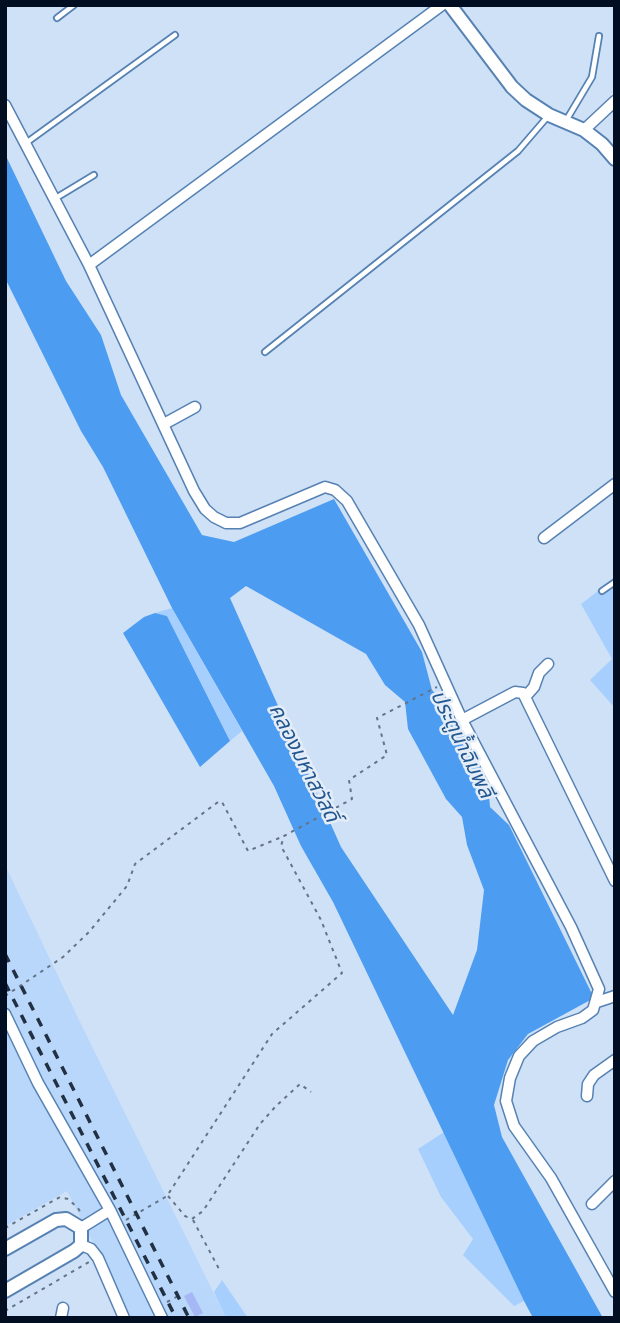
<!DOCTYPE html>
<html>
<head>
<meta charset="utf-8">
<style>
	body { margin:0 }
	#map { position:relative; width:620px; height:1323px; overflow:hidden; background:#cfe1f7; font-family:"Public Sans",sans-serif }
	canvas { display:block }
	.frame { position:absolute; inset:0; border:7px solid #010e21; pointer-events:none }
</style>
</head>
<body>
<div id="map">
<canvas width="620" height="1323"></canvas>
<div class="frame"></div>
</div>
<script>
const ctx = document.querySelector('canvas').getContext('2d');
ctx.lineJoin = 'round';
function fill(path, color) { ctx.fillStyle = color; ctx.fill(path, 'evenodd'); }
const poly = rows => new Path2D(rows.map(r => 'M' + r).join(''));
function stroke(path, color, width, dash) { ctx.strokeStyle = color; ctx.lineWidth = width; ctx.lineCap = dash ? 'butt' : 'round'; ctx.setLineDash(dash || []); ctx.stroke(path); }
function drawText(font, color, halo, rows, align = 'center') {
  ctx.font = font + ' "Public Sans","Noto Sans Thai",sans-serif'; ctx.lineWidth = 5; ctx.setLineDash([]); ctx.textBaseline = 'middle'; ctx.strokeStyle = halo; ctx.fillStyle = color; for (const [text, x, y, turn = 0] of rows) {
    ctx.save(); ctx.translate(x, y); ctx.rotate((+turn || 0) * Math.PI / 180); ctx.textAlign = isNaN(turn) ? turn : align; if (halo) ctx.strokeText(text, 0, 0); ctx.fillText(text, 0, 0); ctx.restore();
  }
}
fill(poly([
	[5,865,80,1022,226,1318,131,1318,67,1191,5,1226]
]), '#b8d7fb');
fill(poly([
	[615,578,615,708,590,680,612,659,581,604],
	[172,608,242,731,230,741,167,616,155,613],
	[444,1132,524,1301,514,1306,463,1255,473,1239,441,1197,418,1149],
	[222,1280,248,1318,226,1318,214,1292]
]), '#a7cffe');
fill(poly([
	[5,154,66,281,101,335,121,395,202,535,234,542,334,499,422,652,432,690,452,711,488,783,490,807,509,825,594,998,528,1034,508,1060,494,1105,502,1137,603,1318,533,1318,524,1301,333,902,301,846,274,786,172,608,103,467,81,431,5,278],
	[246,586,366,654,385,685,405,702,408,729,446,799,462,817,467,845,484,890,477,950,453,1015,341,847,230,598],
	[155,613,167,616,230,741,200,767,123,633,144,617]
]), '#4c9df2');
fill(poly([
	[192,1292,203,1313,195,1317,184,1296]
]), '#a6b7f5');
const lane = poly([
	[57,18,74,5],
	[567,119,592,77,599,36],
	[26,143,175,35],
	[56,198,94,175],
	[265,352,518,151,549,115],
	[602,591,615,582]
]);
const street = poly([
	[5,105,89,265,194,491,205,509,214,517,226,523,240,523,325,487,335,490,347,501,419,625,462,720,571,927,599,989,593,1010,582,1018,557,1027,533,1041,519,1056,510,1078,506,1101,514,1126,551,1178,615,1292],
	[584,130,615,101],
	[89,265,442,5],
	[164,424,195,407],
	[544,538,615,484],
	[526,696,534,687,539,673,548,664],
	[462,720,515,692,523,693,615,881],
	[597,1002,615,996],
	[5,1014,38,1083,110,1210],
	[587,1096,588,1084,594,1075,615,1060],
	[592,1204,615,1181],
	[81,1228,110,1210,162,1318],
	[81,1245,91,1249,98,1258,124,1318],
	[61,1318,63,1308]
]);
const secondary = poly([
	[450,5,512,87,526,100,549,115,584,130,602,144,615,159],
	[5,1249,56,1220,66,1219,81,1228,81,1245,74,1251,5,1291]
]);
stroke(lane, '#5682b3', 8);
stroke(street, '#5682b3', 13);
stroke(secondary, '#5682b3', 16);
stroke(poly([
	[5,996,63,957,89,932,127,886,135,864,218,802,222,802,248,851,284,836],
	[168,1196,185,1216,192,1219,203,1211,260,1124,276,1106,300,1084,311,1092],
	[126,1220,167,1196,272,1034,342,973,321,920,281,846,284,836,352,799,349,780,387,755,377,718,437,687],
	[193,1220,219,1269],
	[5,1228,60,1197,68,1199,78,1208,82,1215],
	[167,1302,182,1294],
	[5,1311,89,1262]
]), '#647488', 2, [3.5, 5]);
stroke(lane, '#fff', 4.5);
stroke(street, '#fff', 10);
stroke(secondary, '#fff', 12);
stroke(poly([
	[5,954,189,1318],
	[5,983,176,1318]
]), '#223043', 3.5, [9, 9]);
drawText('italic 21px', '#22578f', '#e4edf8', [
	["ประตูน้ำฉิมพลี",462,744,64],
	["คลองมหาสวัสดิ์",304,763,63]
]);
</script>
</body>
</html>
